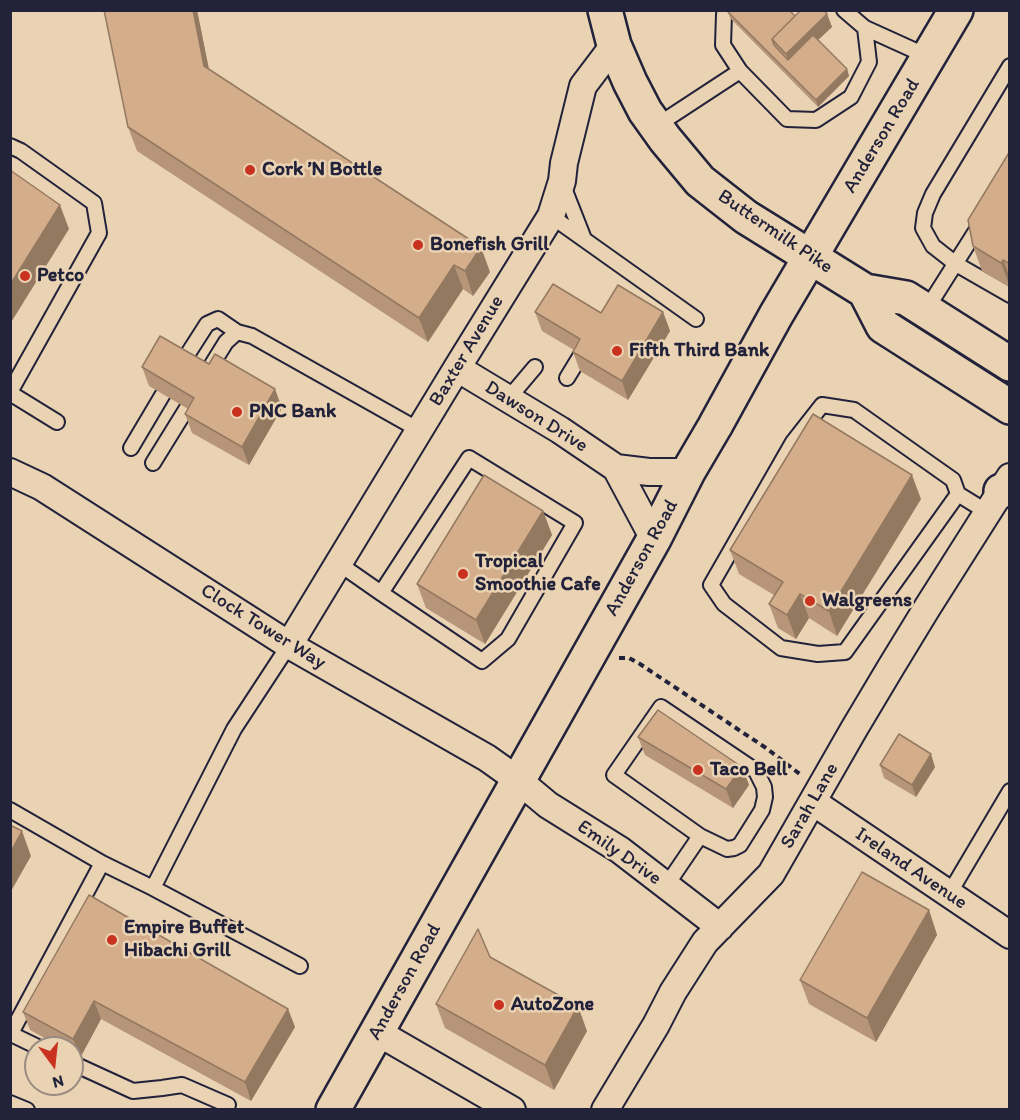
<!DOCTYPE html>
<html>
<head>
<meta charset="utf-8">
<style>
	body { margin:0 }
	#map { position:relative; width:1020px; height:1120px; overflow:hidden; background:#ead3b3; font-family:Itim,sans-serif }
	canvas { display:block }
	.frame { position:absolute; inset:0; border:12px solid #22223b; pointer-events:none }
	.north { position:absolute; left:24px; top:1036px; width:60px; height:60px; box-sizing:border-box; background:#ead3b3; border:2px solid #9a8c83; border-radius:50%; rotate:165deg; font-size:16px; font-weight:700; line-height:24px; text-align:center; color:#22223b }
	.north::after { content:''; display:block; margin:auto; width:21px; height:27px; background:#c8321e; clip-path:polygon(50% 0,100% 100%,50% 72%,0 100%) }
</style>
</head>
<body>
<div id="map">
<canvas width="1020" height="1120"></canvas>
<div class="frame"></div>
<div class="north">N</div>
</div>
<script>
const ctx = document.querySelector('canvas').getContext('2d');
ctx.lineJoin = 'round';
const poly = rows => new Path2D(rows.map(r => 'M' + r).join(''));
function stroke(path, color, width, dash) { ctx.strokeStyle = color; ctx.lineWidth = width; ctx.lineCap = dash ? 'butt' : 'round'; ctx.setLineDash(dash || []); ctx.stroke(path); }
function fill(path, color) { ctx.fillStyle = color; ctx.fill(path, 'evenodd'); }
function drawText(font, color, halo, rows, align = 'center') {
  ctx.font = font + ' Itim,sans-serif'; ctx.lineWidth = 5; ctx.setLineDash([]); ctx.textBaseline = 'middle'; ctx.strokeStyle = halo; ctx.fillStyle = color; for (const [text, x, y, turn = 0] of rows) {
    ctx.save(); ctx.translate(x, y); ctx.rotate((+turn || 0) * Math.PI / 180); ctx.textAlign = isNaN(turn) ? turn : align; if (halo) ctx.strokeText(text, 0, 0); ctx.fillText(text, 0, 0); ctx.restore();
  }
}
const lane = poly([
	[728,10,724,14,723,45,740,71,787,119,816,120,851,97,869,62,865,28,844,10],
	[865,28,929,57],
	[1010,66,933,194,925,213,923,228,933,246,956,264,1010,295],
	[656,126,740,71],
	[10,146,21,151,94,203,99,233,10,392],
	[562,183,584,239],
	[551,216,696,319],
	[926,310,981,223],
	[182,363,207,324,218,319,237,332],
	[208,371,226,342,237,332,252,336,419,430],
	[567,378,581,355],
	[10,393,57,422],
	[508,399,535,367],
	[131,448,163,394],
	[153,463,187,408],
	[958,494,845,652,818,654,781,648,724,604,711,585,793,442,822,405,854,410,953,480,958,494,987,512],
	[338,563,381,593,482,661,508,639,575,523,469,458,381,593],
	[10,810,102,863,153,888,300,966],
	[666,886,700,836,614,775,661,707,756,771,764,787,765,797,762,810,740,845,734,848,727,849,700,836],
	[153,888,234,729,289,645],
	[949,894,1010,791],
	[11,1034,40,1048],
	[10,1035,102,863],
	[72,1063,133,1091,162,1088,182,1085,228,1105],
	[10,1103,27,1110]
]);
const street = poly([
	[457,368,560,430,616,468,654,539],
	[616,468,649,472,688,472],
	[10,472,42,487,289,645,487,758,518,780,548,805,620,850,720,927],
	[289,645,457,368,551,216,562,181,564,163,583,86,614,45],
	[813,802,1010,935],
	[377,1032,512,1110],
	[605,1110,656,1025,673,992,705,942,771,874,854,729,891,667,927,608,1010,477]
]);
const secondary = poly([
	[605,10,614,45,630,82,645,111,665,139,700,181,746,217,865,291,906,298,1010,364],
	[865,291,883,326,1010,407],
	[1001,491,1010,489],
	[333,1110,654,539,688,472,715,426,776,315,956,10]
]);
stroke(lane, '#22223b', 18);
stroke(street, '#22223b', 30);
stroke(secondary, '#22223b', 38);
stroke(poly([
	[619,658,629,658,640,664,766,748,801,775]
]), '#22223b', 4, [6, 4.5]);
stroke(lane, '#ead3b3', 14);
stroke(street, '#ead3b3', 26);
stroke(secondary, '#ead3b3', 33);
fill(poly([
	[197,10,209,69,490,272,473,296,463,289,428,342,137,151,128,127],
	[728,12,795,16,827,14,832,27,818,40,847,69,849,76,818,107,730,18],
	[1010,151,1009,287,982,271,973,246],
	[535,312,663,312,670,331,628,400,580,371,573,352,574,350,542,331],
	[142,367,282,408,249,465,192,433,185,414,188,409,149,386],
	[921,499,837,636,809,618,796,639,778,628,769,604,774,595,739,574,730,550],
	[543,511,552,535,485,644,426,608,417,584],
	[638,737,742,767,749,785,733,808,645,755],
	[880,765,935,767,916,797,884,778],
	[89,895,288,1009,295,1027,251,1101,101,1019,80,1058,72,1053,72,1048,63,1048,30,1030,23,1012],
	[929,910,937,935,876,1042,809,1004,800,980],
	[436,1004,587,1031,554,1090,445,1028]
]), '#b69578');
fill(poly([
	[193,10,197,10,213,90,204,66],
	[827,14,832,27,790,66,786,54],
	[847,69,849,76,818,107,816,100],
	[60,205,69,229,10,324,10,285],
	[481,247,490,272,473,296,465,271],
	[1003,260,1010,277,1010,287,1001,263],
	[454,265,463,289,428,342,419,318],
	[663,312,670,331,628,400,622,381],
	[275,389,282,408,249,465,242,447],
	[912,475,921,499,837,636,829,611],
	[543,511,552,535,485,644,476,620],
	[800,594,809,618,796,639,787,615],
	[931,754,935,767,916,797,912,785],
	[742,767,749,785,733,808,726,789],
	[22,831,31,856,10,893,10,853],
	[929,910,937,935,876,1042,867,1018],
	[94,1001,101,1019,80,1058,73,1039],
	[578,1006,587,1031,554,1090,545,1065],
	[288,1009,295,1027,251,1101,245,1082]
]), '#947961');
const building = poly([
	[104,10,193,10,204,66,481,247,465,271,454,265,419,318,128,127,104,10],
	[729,10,789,10,795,16,772,39,774,45,788,60,813,35,847,69,816,100,728,12,729,10],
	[801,10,824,10,827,14,786,54,772,39,801,10],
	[1010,151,1010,264,1003,260,1001,263,973,246,968,220,1010,151],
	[10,170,60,205,10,285,10,170],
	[553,284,601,313,618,285,663,312,622,381,573,352,580,339,535,312,553,284],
	[160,336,209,364,215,354,275,389,242,447,185,414,194,398,142,367,160,336],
	[813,414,912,475,829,611,800,594,787,615,769,604,783,582,730,550,813,414],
	[484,475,543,511,476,620,417,584,484,475],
	[658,710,742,767,726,789,638,737,658,710],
	[899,734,931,754,912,785,880,765,899,734],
	[10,825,22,831,10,853,10,825],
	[862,872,929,910,867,1018,800,980,862,872],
	[89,895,288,1009,245,1082,94,1001,73,1039,23,1012,89,895],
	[478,929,490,957,578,1006,545,1065,436,1004,478,929]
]);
fill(building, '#d4ad8b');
stroke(building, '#947961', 1.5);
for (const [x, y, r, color] of [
	[250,170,6,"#c8321e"],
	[418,245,6,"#c8321e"],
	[25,276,6,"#c8321e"],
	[617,351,6,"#c8321e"],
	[237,412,6,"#c8321e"],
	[463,574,6,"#c8321e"],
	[810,601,6,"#c8321e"],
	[698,770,6,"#c8321e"],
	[112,940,6,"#c8321e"],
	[499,1005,6,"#c8321e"]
]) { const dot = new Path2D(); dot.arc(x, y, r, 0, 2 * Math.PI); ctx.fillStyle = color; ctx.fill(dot); stroke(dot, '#ead3b3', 2); }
drawText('20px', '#22223b', '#ead3b3', [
	["Anderson Road",882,136,-59],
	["Buttermilk Pike",775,232,34],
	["Baxter Avenue",467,351,-59],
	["Dawson Drive",536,417,32],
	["Anderson Road",642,558,-61],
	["Clock Tower Way",263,627,32],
	["Sarah Lane",810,806,-60],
	["Emily Drive",619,853,35],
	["Ireland Avenue",911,869,34],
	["Anderson Road",405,982,-61]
]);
drawText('bold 20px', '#22223b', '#ead3b3', [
	["Cork ’N Bottle",262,170],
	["Bonefish Grill",430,245],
	["Petco",37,276],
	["Fifth Third Bank",629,351],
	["PNC Bank",249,412],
	["Tropical",475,562],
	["Smoothie Cafe",475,585],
	["Walgreens",822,601],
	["Taco Bell",710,770],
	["Empire Buffet",124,928],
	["Hibachi Grill",124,951],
	["AutoZone",511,1005]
], 'left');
</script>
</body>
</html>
